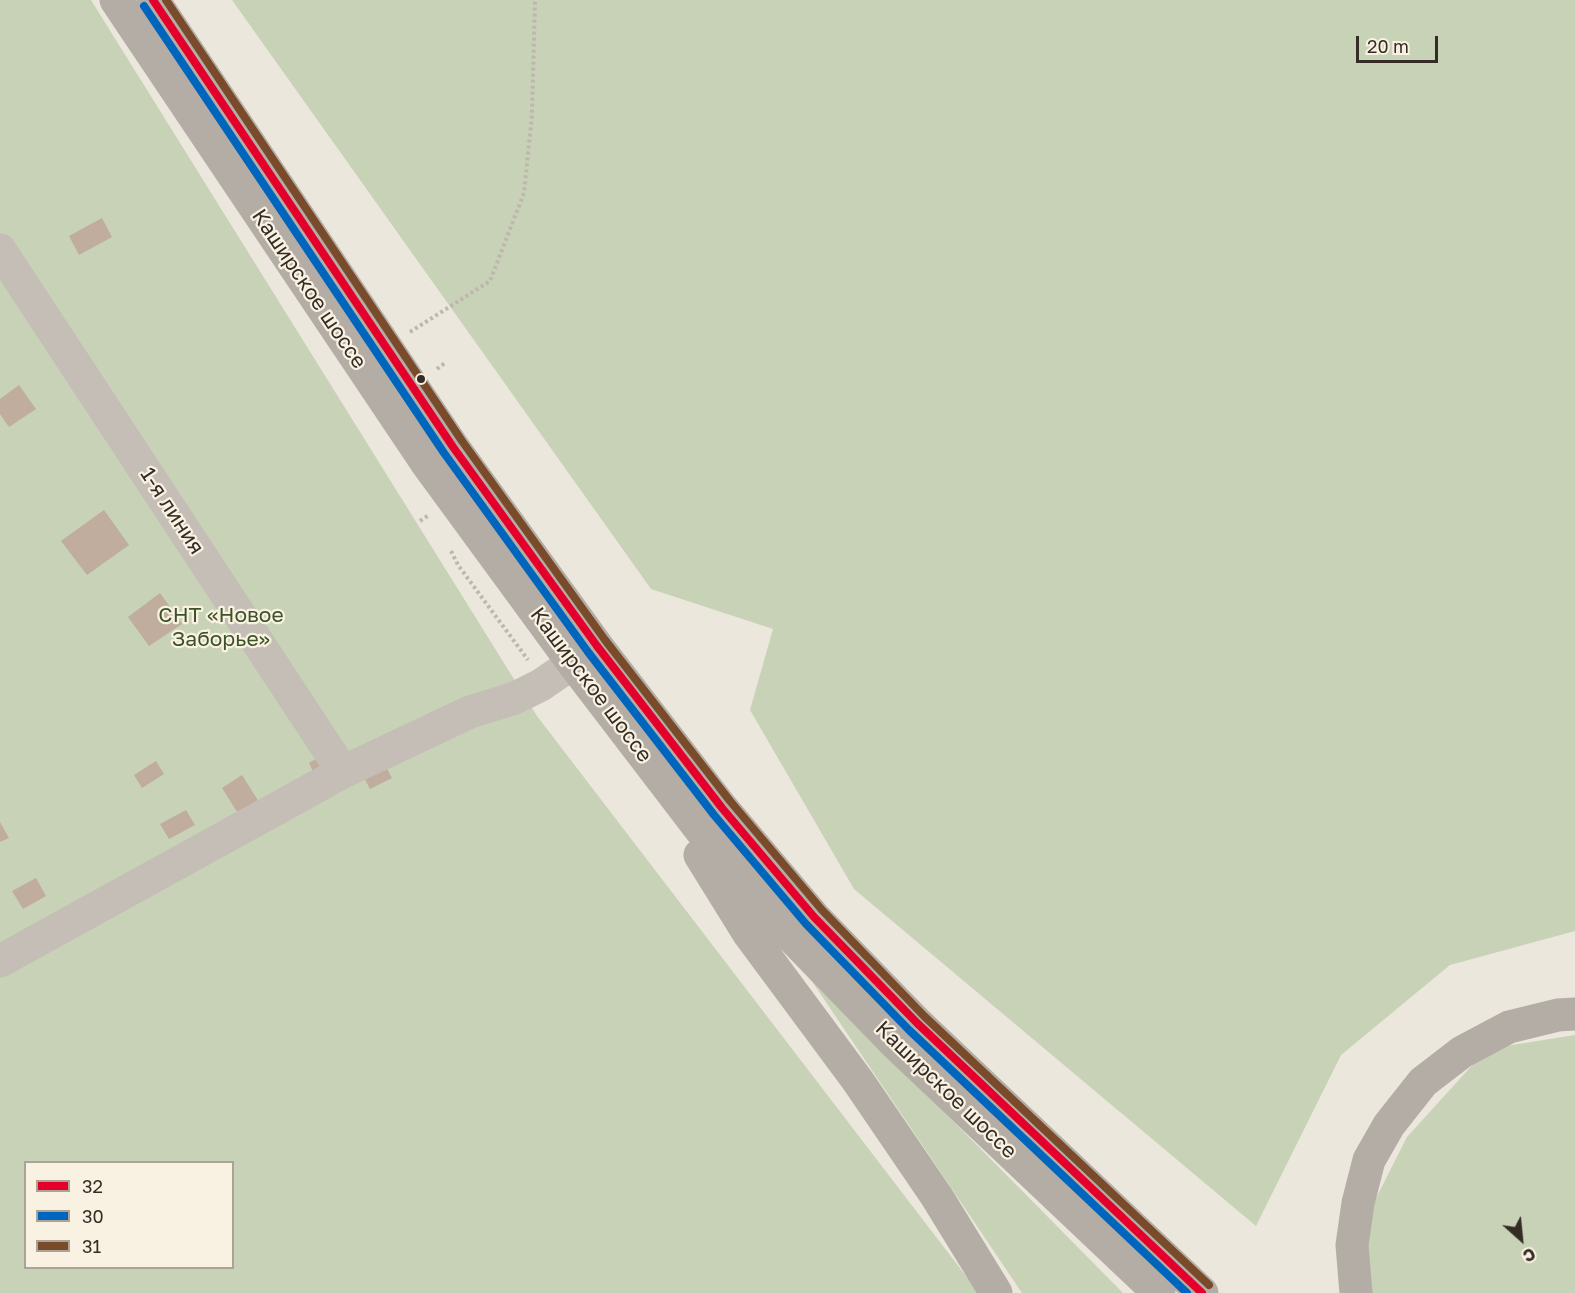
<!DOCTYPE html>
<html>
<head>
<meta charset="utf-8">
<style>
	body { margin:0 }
	#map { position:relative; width:1575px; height:1293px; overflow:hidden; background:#ece7dc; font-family:"Golos Text",sans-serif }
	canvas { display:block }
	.legend { position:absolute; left:24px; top:1161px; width:210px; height:108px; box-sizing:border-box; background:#f9f2e2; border:2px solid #aaa396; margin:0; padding:8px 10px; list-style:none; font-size:18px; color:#342c25 }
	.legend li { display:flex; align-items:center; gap:12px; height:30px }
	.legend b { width:30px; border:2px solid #aaa396 }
	.north { position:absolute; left:1491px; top:1209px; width:60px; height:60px; -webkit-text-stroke:4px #f9f2e2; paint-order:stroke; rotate:153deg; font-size:16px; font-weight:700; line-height:24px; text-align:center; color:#342c25 }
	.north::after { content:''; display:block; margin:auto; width:21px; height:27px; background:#342c25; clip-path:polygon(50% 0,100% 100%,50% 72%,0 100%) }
	.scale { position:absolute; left:1356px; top:36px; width:82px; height:27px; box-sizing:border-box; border:3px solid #342c25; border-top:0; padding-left:8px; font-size:18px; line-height:21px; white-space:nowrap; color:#342c25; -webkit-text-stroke:4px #f9f2e2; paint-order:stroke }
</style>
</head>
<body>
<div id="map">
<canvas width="1575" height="1293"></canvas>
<ul class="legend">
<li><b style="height:8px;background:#e4002b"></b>32</li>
<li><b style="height:8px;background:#0065bd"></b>30</li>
<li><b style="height:8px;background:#7a4b2a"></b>31</li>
</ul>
<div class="north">С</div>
<div class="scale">20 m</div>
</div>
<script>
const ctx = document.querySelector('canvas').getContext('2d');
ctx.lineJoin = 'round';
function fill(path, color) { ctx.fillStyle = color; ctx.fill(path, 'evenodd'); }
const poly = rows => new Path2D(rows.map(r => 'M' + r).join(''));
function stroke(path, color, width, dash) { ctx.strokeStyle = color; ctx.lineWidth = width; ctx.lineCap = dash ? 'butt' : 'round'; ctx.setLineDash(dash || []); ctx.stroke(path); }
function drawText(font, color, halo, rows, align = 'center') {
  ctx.font = font + ' "Golos Text",sans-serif'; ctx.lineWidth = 4.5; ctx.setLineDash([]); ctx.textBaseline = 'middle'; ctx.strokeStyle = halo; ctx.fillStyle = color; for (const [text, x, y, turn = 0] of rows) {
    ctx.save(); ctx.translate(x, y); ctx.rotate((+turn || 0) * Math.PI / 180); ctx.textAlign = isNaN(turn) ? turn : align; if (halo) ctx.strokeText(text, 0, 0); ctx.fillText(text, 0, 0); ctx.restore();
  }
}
fill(poly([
	[0,0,91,0,537,716,979,1293,0,1293],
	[26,1162,232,1162,232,1268,26,1268],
	[232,0,1575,0,1575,931,1450,965,1341,1055,1256,1226,854,889,750,710,773,629,651,589],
	[805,971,1123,1293,1022,1293],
	[1575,1035,1575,1293,1369,1293,1366,1218,1407,1137,1487,1049]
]), '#c8d2b6');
fill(poly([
	[102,218,112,237,79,255,69,236],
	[19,385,36,409,9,427,0,414,0,399],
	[104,510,129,545,87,575,61,541],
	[160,593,182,624,149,646,128,617],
	[323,755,329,766,314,773,309,763],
	[156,761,164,774,142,788,134,775],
	[384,763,392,778,370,789,362,774],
	[242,775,259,802,239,815,222,788],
	[186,810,195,825,169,839,160,824],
	[0,822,9,838,0,842],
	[36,878,46,896,23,909,12,891]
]), '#c0ad9d');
stroke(poly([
	[410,332,490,281,524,193,532,115,535,0],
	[437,369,446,362],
	[420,521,429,515],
	[451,551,458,565,528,660]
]), '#bdb7ae', 4, [3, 3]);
stroke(poly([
	[0,250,343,772],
	[0,961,343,772,470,712,515,698,541,685,573,663]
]), '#c4beb6', 33);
stroke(poly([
	[116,0,428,465,573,663,700,829,792,937,895,1043,1159,1293],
	[153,0,453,447,597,646,722,808,814,917,917,1023,1202,1293],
	[700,855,749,934,858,1081,937,1197,996,1293],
	[1356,1293,1352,1245,1358,1203,1369,1160,1389,1125,1423,1082,1462,1052,1509,1027,1558,1015,1575,1014]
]), '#b3ada5', 33);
stroke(poly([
	[153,0,453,447,597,646,722,808,814,917,917,1023,1202,1293]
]), '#e4002b', 8);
stroke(poly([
	[144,6,444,453,588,652,714,815,806,924,909,1030,1187,1293]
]), '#0065bd', 8);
stroke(poly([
	[166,0,462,441,605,640,730,801,822,910,924,1016,1209,1285]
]), '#7a4b2a', 8);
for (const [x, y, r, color] of [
	[421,379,5,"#342c25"]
]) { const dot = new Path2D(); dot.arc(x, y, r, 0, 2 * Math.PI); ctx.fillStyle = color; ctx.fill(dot); stroke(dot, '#f9f2e2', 2); }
drawText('21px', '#342c25', '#f9f2e2', [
	["Каширское шоссе",309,289,56],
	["1-я линия",172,511,57],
	["Каширское шоссе",591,685,53],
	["Каширское шоссе",946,1090,44]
]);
drawText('21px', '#3c5328', '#f9f2e2', [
	["СНТ «Новое",221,615],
	["Заборье»",221,639]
]);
</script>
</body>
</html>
